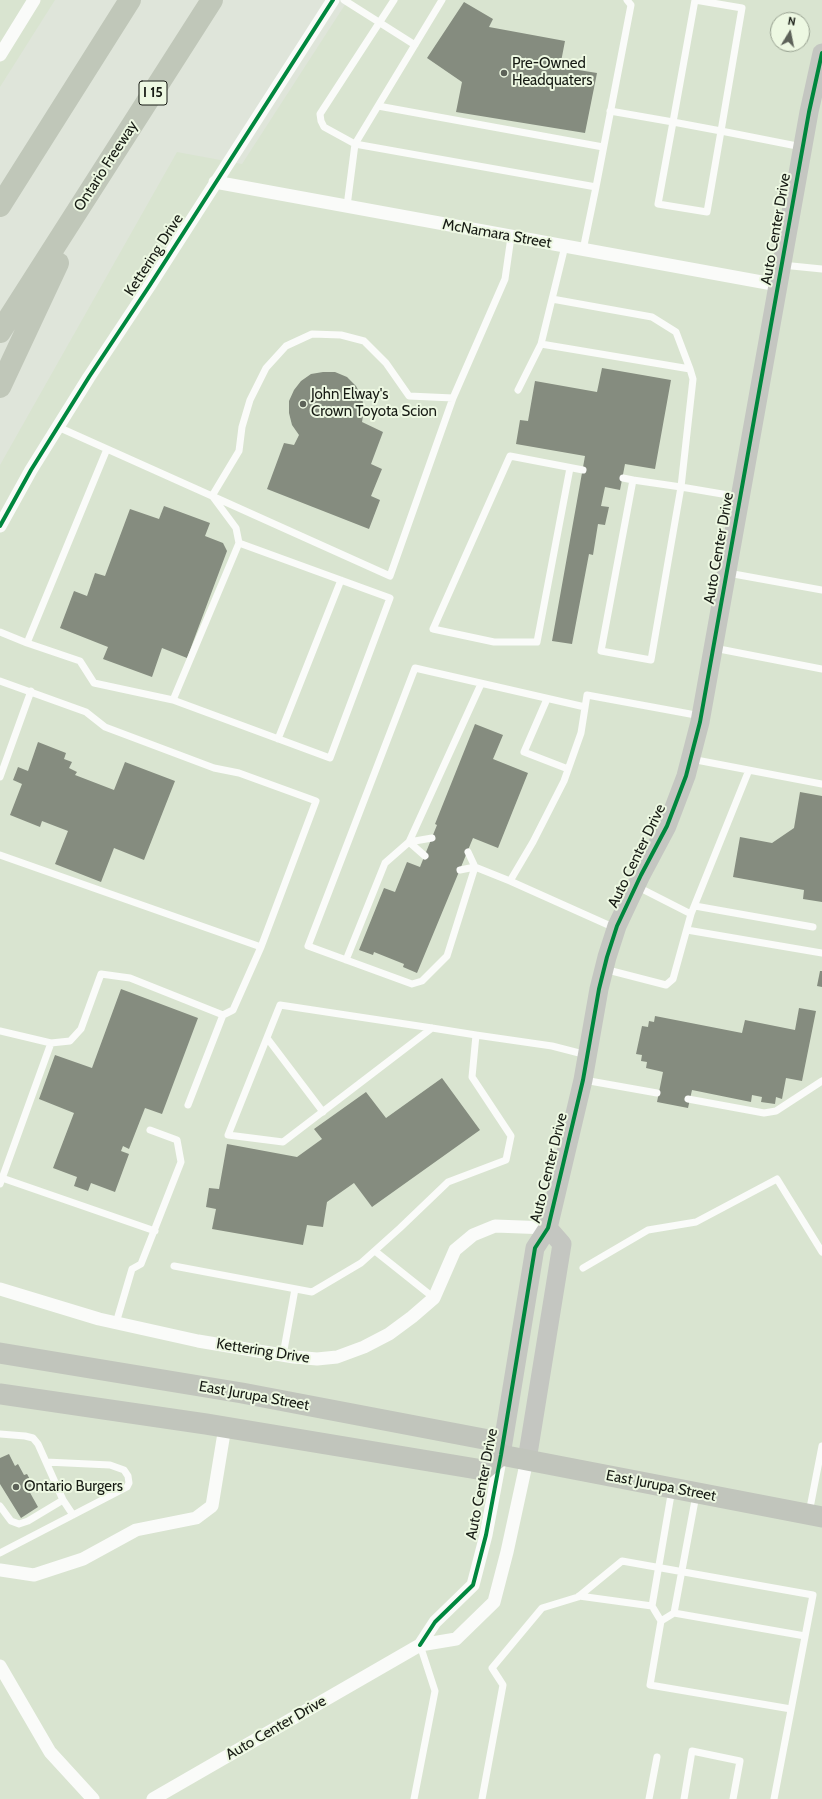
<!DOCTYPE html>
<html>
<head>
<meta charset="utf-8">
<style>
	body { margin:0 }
	#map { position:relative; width:822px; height:1799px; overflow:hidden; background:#dfe5da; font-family:Cabin,sans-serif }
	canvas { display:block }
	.north { position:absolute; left:770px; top:12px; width:40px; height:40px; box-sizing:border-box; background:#edf8e2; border:1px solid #97a090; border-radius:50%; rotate:10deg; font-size:11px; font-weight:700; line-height:16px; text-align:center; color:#171b14 }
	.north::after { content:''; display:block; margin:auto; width:14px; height:18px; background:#5d6259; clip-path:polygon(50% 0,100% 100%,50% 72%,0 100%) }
</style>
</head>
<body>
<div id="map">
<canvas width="822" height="1799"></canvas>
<div class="north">N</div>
</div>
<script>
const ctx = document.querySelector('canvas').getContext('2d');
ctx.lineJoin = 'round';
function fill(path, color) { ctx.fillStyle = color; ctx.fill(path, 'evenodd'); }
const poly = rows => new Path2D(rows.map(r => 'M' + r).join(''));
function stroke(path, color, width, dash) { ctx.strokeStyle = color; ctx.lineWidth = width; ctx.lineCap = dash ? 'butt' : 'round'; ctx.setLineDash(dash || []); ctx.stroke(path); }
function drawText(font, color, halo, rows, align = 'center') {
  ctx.font = font + ' Cabin,sans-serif'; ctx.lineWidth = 4; ctx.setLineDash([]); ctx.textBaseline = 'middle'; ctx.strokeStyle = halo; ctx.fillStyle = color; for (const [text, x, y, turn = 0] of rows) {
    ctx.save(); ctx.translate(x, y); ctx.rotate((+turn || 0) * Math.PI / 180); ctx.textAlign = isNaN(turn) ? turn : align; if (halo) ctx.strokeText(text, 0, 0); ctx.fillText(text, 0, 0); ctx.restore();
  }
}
fill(poly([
	[0,0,55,0,0,87],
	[348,0,822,0,822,1799,0,1799,0,465,177,152,242,164],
	[778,20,802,20,802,44,778,44]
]), '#d9e4d0');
fill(poly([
	[464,2,493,19,489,27,565,41,560,67,597,73,585,133,456,112,462,82,427,58],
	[602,368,671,380,655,469,625,464,620,490,605,487,601,506,609,507,605,525,598,524,593,555,589,554,572,644,552,641,585,456,516,444,520,420,528,421,535,381,597,392],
	[323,372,335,372,347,377,356,386,362,397,364,410,362,422,383,432,371,464,382,469,371,496,380,500,369,529,267,489,284,443,294,445,299,435,292,425,289,413,289,401,294,390,301,381,311,374],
	[164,506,210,523,205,536,223,543,227,551,187,658,162,648,152,677,103,659,108,647,60,628,74,591,87,596,95,573,105,576,130,509,159,519],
	[475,724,503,735,493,759,528,773,498,848,473,838,417,973,403,967,404,964,374,952,373,955,359,950,384,888,395,892,407,862,420,867,437,825,435,824],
	[38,742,66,753,64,759,72,762,69,768,77,772,75,775,114,790,125,762,175,781,144,860,114,848,101,882,55,864,68,831,42,821,40,827,10,815,22,784,13,780,18,767,28,771],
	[800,792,822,796,822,902,803,899,804,890,733,877,740,837,772,843,794,828],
	[820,971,822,971,822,987,817,986],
	[121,989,198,1018,162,1114,145,1108,129,1149,123,1146,121,1151,129,1154,115,1192,91,1183,88,1191,74,1186,77,1177,53,1168,74,1113,39,1099,55,1055,92,1068],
	[799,1008,816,1011,802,1081,786,1078,782,1099,776,1097,775,1104,761,1102,762,1097,752,1095,751,1102,692,1090,688,1108,657,1102,663,1072,646,1068,647,1062,641,1061,642,1055,636,1054,642,1026,648,1027,649,1021,654,1022,655,1016,742,1033,745,1020,795,1030],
	[442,1078,480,1130,372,1207,354,1183,327,1202,323,1227,307,1225,303,1245,212,1229,216,1209,206,1207,209,1188,219,1189,227,1144,297,1157,322,1139,314,1129,366,1092,386,1118],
	[9,1454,15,1466,18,1464,24,1475,27,1474,33,1485,28,1489,38,1507,21,1518,0,1484,0,1458]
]), '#858c7f');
stroke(poly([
	[344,0,415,45],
	[394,0,320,114,321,121,324,127,355,144,596,187,631,5,627,0],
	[378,106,603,147],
	[610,111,673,122,721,131,707,212,658,204,673,122,695,0,742,8,721,131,802,147],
	[347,206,355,144,442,0],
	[565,246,541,344,690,369,693,379,681,487,740,497],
	[583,250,596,187],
	[782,265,822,269],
	[552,299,652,317,676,332,690,369],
	[518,390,541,344],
	[58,427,212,496,239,451,242,427,250,400,266,368,286,346,312,334,341,335,364,341,386,363,409,396,453,398,505,279,511,237],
	[570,468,537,642,494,642,433,629,510,456,583,470],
	[623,478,633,480],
	[633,480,681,487,651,660,601,651,633,480],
	[212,496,390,576,453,398],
	[728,573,822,590],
	[0,632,27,643,107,449],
	[27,643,80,661,94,683,173,700,330,758,390,598,239,543],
	[714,648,822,669],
	[0,681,86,712,105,727,214,768,239,773,316,801,261,947,233,1010,223,1015,188,1105],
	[547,699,524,752,568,769],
	[173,700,239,543,236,528,213,497],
	[278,739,341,580],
	[691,759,822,784],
	[0,777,31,691],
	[409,842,432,838],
	[409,842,425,856],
	[0,855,261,947],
	[460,870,475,867,468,852],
	[510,881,475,867,447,956,422,981,412,984,308,946,415,668,585,707],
	[636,886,691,914],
	[695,906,813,927],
	[615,928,510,881,533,842,564,781,581,733,587,695,701,716],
	[687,930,822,953],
	[346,960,385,863,409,842,481,684],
	[604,969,666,985,673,979,691,914,749,770],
	[432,1028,283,1142,228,1135,280,1005,432,1028,476,1035],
	[0,1031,51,1043,70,1041,81,1029,101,974,130,978,223,1015],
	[267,1038,323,1112],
	[584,1080,657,1093],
	[688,1099,764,1113,776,1111,822,1081],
	[2,1178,155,1231],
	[0,1184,51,1043],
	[375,1251,434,1298],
	[174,1266,312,1292,361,1263,400,1228,448,1182,506,1160,511,1136,472,1077,476,1035,552,1046,587,1055],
	[583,1268,648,1230,696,1222,777,1179,822,1252],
	[116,1323,132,1269,141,1264,181,1162,177,1140,150,1130],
	[283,1355,295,1289],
	[0,1434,25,1436,33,1438,38,1444,46,1462,110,1465,124,1470,128,1476,129,1483,127,1487,0,1553],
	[46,1462,63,1500,73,1515],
	[672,1489,652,1606,661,1621,650,1685,791,1709],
	[0,1506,11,1521,19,1524,28,1521,63,1500],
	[809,1513,822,1446],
	[579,1596,652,1606],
	[674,1613,805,1636],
	[661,1621,674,1613,696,1495],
	[414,1799,435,1691,420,1645],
	[482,1799,503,1685,492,1668,542,1608,578,1597,622,1561,813,1595,774,1799],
	[649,1799,657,1757],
	[684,1799,692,1751,740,1761,733,1799]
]), '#fafbf9', 7);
stroke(poly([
	[0,55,34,0],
	[215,182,778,285],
	[0,526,31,470,89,377,150,285,333,0],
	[0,1289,99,1319,198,1341,294,1357,317,1359,337,1357,364,1347,389,1334,412,1317,434,1298,455,1250,473,1235,495,1226,548,1228],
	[0,1570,34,1575,83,1559,136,1530,196,1518,212,1506,225,1427],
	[420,1645,435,1622,473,1585,486,1535,501,1455],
	[0,1666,50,1752,93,1799],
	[153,1799,420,1645,456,1639,494,1602,507,1552,527,1460]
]), '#fafbf9', 13);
stroke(poly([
	[501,1455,535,1248,548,1228,583,1080,599,989,607,957,617,926,641,875,667,826,686,776,700,722,809,112,822,53],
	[527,1460,562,1244,548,1228]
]), '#c4c6c1', 19);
stroke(poly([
	[0,1353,242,1393,489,1440,501,1455,822,1517],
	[0,1394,206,1424,483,1470,501,1455]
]), '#c1c5bc', 21);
stroke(poly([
	[0,206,130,0],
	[0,332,212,0],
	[0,387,58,263]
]), '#c0c7b9', 22);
stroke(poly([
	[0,526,31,470,89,377,150,285,333,0],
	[420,1645,435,1622,473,1585,486,1535,501,1455,535,1248,548,1228,583,1080,599,989,607,957,617,926,641,875,667,826,686,776,700,722,809,112,822,53]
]), '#00873e', 4);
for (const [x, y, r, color] of [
	[504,73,4,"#5d6259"],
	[303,404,4,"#5d6259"],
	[16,1487,4,"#5d6259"]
]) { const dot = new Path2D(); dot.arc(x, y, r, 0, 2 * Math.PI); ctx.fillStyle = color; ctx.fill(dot); stroke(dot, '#edf8e2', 1.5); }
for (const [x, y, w] of [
	[153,93,28]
]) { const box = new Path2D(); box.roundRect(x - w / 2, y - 12, w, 24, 3); ctx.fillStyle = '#edf8e2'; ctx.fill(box); stroke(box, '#171b14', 1); }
drawText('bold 14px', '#171b14', null, [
	["I 15",153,93]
]);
drawText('15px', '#171b14', '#edf8e2', [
	["Pre-Owned",512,64],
	["Headquaters",512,81],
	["John Elway's",311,395],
	["Crown Toyota Scion",311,412],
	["Ontario Burgers",24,1487]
], 'left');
drawText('15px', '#171b14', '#edf8e2', [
	["Ontario Freeway",106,166,-57],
	["Auto Center Drive",776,229,-80],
	["McNamara Street",497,234,10],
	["Kettering Drive",154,255,-57],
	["Auto Center Drive",719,548,-80],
	["Auto Center Drive",637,856,-64],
	["Auto Center Drive",549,1168,-76],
	["Kettering Drive",263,1351,9],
	["East Jurupa Street",254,1396,10],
	["Auto Center Drive",482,1484,-79],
	["East Jurupa Street",661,1486,11],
	["Auto Center Drive",276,1728,-30]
]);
</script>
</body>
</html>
